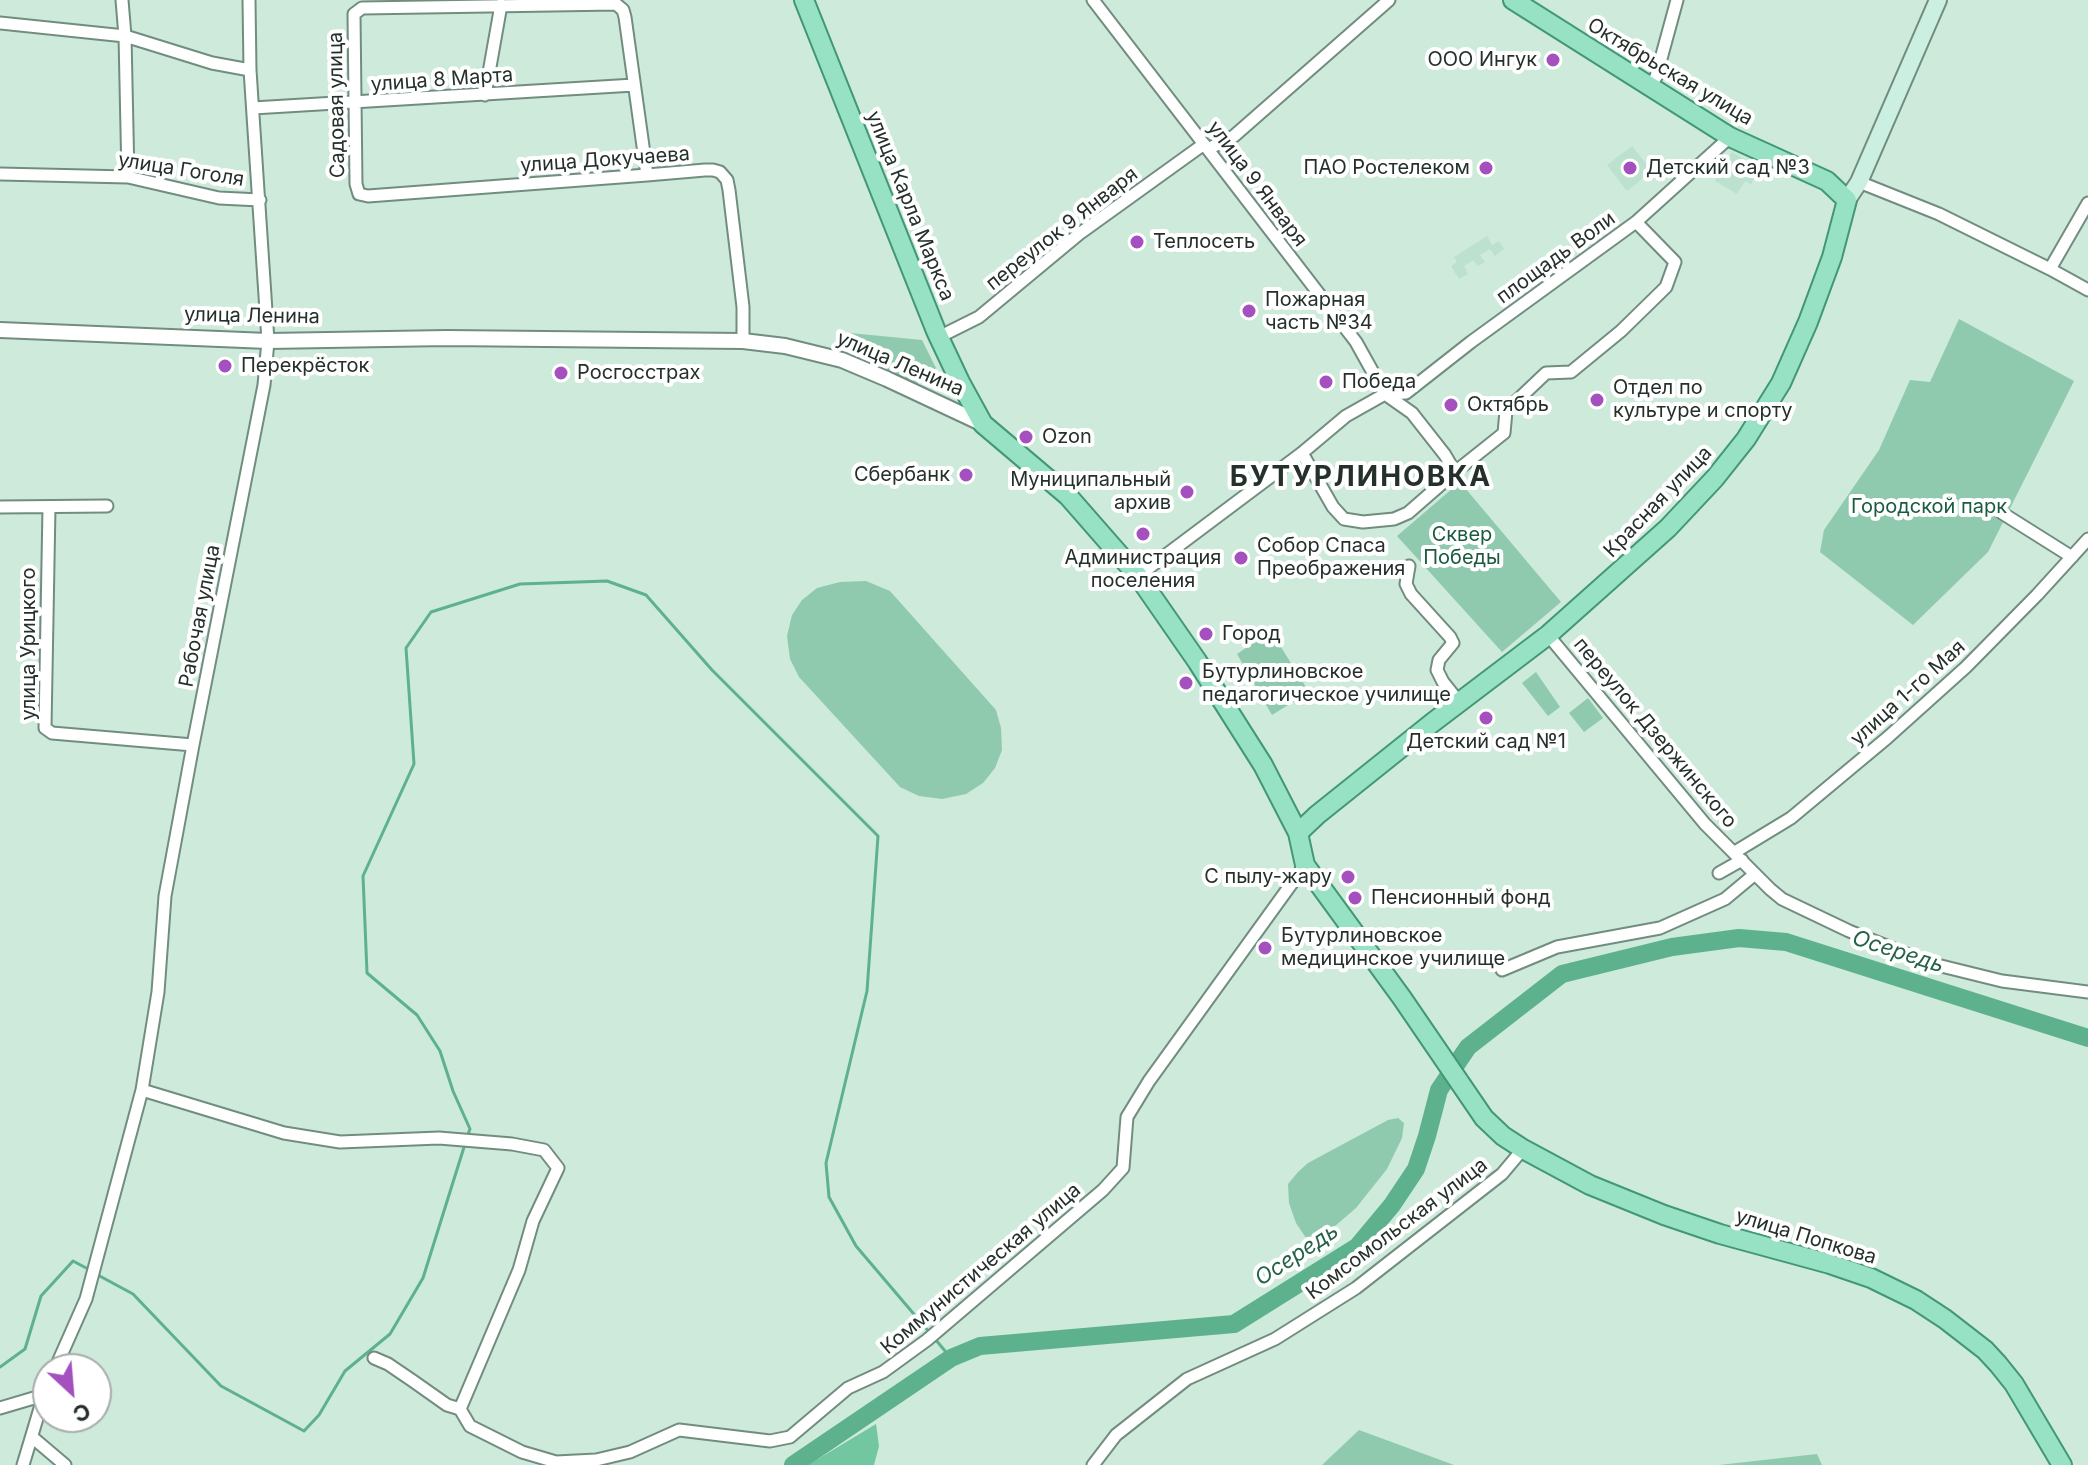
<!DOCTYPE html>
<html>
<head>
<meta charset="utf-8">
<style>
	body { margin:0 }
	#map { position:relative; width:2088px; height:1465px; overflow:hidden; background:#cdeadb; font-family:Inter,sans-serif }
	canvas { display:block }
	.north { position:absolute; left:32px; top:1353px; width:80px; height:80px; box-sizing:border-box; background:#fff; border:2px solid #a8acaa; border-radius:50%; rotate:154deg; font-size:22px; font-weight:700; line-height:32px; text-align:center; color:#25302b }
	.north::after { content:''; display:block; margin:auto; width:28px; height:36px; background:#a450be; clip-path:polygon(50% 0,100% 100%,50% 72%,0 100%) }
</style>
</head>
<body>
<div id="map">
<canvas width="2088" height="1465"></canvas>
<div class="north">С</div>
</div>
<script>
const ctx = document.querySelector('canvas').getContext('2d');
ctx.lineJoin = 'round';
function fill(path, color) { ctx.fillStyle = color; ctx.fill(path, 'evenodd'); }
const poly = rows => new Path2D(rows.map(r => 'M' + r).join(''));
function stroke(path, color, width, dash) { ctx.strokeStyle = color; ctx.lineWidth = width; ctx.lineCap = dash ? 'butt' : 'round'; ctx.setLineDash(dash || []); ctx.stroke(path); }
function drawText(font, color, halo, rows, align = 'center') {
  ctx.font = font + ' Inter,sans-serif'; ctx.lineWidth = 8; ctx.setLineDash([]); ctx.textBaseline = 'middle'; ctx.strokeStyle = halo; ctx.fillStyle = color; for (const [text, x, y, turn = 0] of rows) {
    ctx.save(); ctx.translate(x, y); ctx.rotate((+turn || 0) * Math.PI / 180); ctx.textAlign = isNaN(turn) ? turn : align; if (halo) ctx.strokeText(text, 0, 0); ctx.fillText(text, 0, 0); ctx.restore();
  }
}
fill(poly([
	[1632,146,1652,171,1627,191,1607,165],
	[1732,152,1760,169,1751,184,1745,181,1737,194,1715,181],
	[1487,236,1492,245,1499,241,1504,249,1495,256,1490,249,1480,255,1485,262,1478,266,1473,260,1464,266,1468,274,1459,279,1451,266,1457,262,1454,257]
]), '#bce1ce');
fill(poly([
	[1959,319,2074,381,1988,552,1913,625,1820,552,1824,530,1879,450,1910,380,1930,382],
	[850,333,922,340,936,368,917,384,845,349],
	[1460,482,1561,602,1502,652,1397,536],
	[866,581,890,591,996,710,1001,728,1002,750,995,768,983,783,966,794,942,799,919,796,900,787,799,677,790,659,787,636,792,615,802,600,817,588,840,582],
	[1271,631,1309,692,1272,715,1237,654],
	[1536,672,1560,707,1548,716,1522,683],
	[1588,698,1603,718,1584,732,1569,713],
	[1398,1118,1404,1123,1402,1138,1387,1169,1356,1208,1314,1244,1310,1244,1296,1223,1289,1203,1288,1184,1298,1172,1308,1163,1388,1120],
	[1359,1430,1454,1465,1322,1465],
	[1817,1454,1822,1465,1719,1465]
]), '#8fcaae');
fill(poly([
	[876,1424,879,1446,874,1465,808,1465]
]), '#72c6a0');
stroke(poly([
	[467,1137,470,1129,453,1091,440,1051,417,1015,367,973,363,876,414,764,406,648,431,612,520,584,607,581,646,595,712,670,878,836,867,991,826,1163,829,1197,856,1246,930,1333],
	[96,1274,133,1294,221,1386,304,1431,319,1415,345,1371,390,1334,423,1278,465,1144],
	[935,1339,951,1358],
	[0,1367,25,1349,41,1296,73,1261,90,1270]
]), '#5db18d', 3);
stroke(poly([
	[793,1465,951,1358,980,1346,1234,1324,1357,1247,1392,1205,1416,1169,1427,1136,1439,1090,1468,1047,1562,974,1672,947,1739,938,1786,942,2088,1038]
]), '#5db18d', 18);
const minor = poly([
	[122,0,125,36,128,177],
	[1093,0,1356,342,1385,394,1412,413,1445,455,1455,472,1408,513,1394,519,1363,522,1344,519,1333,507,1302,453],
	[0,23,125,36,212,63,250,70],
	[1649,87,1656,77,1677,0],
	[485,95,501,5],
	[253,108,634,85],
	[1208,149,1234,136,1389,0],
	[0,174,128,177,219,198,260,200],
	[647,175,625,17,623,10,616,4,362,8,354,14,356,184,359,194,368,196,647,175,705,170,713,170,720,172,727,180,729,190,743,307,743,341],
	[1859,182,1939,214,2050,269,2088,290],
	[2050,269,2088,203],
	[939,337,979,317,1079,234,1204,144],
	[1455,472,1504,433,1506,411,1546,373,1571,372,1621,331,1666,287,1675,262,1636,222],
	[0,507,107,506],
	[49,507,45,728,52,733,193,745],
	[2002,513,2072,557],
	[1409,566,1406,584,1411,594,1450,637,1453,643,1439,660,1437,670,1443,682,1459,702],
	[1138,576,1302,453,1346,416,1385,394,1406,393,1471,342,1636,222,1730,137],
	[1548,635,1705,824,1770,889,1782,899,1849,931,1929,963,2002,981,2088,992],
	[1735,852,1791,818,1887,738,1966,667,2037,595,2088,539],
	[1719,873,1742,860],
	[1502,970,1557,947,1660,928,1725,899,1755,874],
	[142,1090,284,1133,340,1142,439,1138,512,1144,544,1150,558,1168,533,1221,519,1270,460,1409,470,1426,522,1452,556,1462,596,1460,630,1452,679,1430,770,1441,790,1437,848,1388,883,1372,927,1340,1103,1190,1123,1168,1127,1117,1149,1081,1305,865],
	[374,1358,388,1364,413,1381,447,1405,460,1409],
	[55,1369,86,1299,142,1090,158,992,165,896,193,745,264,385,268,341,250,70,249,0],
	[0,1408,44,1395,48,1385],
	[32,1437,65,1465],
	[23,1465,44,1395],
	[1093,1465,1116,1435,1187,1379,1275,1339,1356,1288,1502,1174,1523,1149]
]);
const tertiary = poly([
	[0,330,268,341,447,338,743,341,785,346,842,360,887,379,983,424]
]);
const secondary = poly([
	[1847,200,1859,182,1938,0]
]);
const primary = poly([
	[804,0,936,331,960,382,983,424,1068,496,1138,576,1197,661,1263,765,1298,833,1305,865,1402,998,1484,1118,1503,1136,1523,1149,1590,1185,1664,1215,1720,1234,1830,1264,1871,1278,1916,1300,1945,1319,1985,1350,1998,1364,2014,1384,2062,1465],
	[1298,833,1317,815,1432,723,1548,635,1668,528,1715,478,1746,439,1781,383,1808,322,1832,257,1847,200,1827,181,1730,137,1513,0]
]);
stroke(minor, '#728d80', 15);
stroke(tertiary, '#728d80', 18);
stroke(secondary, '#728d80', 20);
stroke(primary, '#429774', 22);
stroke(minor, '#fff', 11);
stroke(tertiary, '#fff', 14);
stroke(secondary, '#cbf0e1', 16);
stroke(primary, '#97e2c4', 18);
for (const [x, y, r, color] of [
	[1553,60,8,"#a450be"],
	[1486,168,8,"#a450be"],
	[1630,168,8,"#a450be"],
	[1137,242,8,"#a450be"],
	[1249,311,8,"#a450be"],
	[225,366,8,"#a450be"],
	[561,373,8,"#a450be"],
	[1326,382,8,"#a450be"],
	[1597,400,8,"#a450be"],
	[1451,405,8,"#a450be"],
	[1026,437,8,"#a450be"],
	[966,475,8,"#a450be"],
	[1187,492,8,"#a450be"],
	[1143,534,8,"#a450be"],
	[1241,558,8,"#a450be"],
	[1206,634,8,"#a450be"],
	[1186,683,8,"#a450be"],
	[1486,718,8,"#a450be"],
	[1348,877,8,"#a450be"],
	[1355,898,8,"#a450be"],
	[1265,948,8,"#a450be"]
]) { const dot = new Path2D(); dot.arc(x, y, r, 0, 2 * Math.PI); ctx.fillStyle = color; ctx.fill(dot); stroke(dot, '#fff', 3); }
drawText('20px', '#25302b', '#fff', [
	["ООО Ингук",1537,60,"right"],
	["ПАО Ростелеком",1470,168,"right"],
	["Детский сад №3",1646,168],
	["Теплосеть",1153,242],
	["Пожарная",1265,300],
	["часть №34",1265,323],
	["Перекрёсток",241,366],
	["Росгосстрах",577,373],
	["Победа",1342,382],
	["Отдел по",1613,388],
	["культуре и спорту",1613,411],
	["Октябрь",1467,405],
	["Ozon",1042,437],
	["Сбербанк",950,475,"right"],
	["Муниципальный",1171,480,"right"],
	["архив",1171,503,"right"],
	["Собор Спаса",1257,546],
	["Преображения",1257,569],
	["Администрация",1143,558,"center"],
	["поселения",1143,581,"center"],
	["Город",1222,634],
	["Бутурлиновское",1202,672],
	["педагогическое училище",1202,695],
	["Детский сад №1",1486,742,"center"],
	["С пылу-жару",1332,877,"right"],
	["Пенсионный фонд",1371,898],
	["Бутурлиновское",1281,936],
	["медицинское училище",1281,959]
], 'left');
drawText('20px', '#25302b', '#fff', [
	["Октябрьская улица",1670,72,31],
	["улица 8 Марта",442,80,-4],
	["Садовая улица",337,105,-91],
	["улица Докучаева",605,160,-4],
	["улица Гоголя",181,170,9],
	["улица 9 Января",1257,184,53],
	["улица Карла Маркса",910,206,68],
	["переулок 9 Января",1062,229,-38],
	["площадь Воли",1556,258,-36],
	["улица Ленина",252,316,1],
	["улица Ленина",900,364,23],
	["Красная улица",1658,502,-46],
	["Рабочая улица",200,616,-79],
	["улица Урицкого",29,644,-90],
	["улица 1-го Мая",1908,693,-42],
	["переулок Дзержинского",1655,733,50],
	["Комсомольская улица",1397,1229,-37],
	["улица Попкова",1806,1237,17],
	["Коммунистическая улица",981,1269,-40]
]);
drawText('20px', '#1a5b41', '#fff', [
	["Городской парк",1929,507],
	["Сквер",1462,535],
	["Победы",1462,558]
]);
drawText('italic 22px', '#246349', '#fff', [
	["Осередь",1898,952,18],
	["Осередь",1297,1255,-33]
]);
ctx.letterSpacing = '2px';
drawText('bold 28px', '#25302b', '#fff', [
	["БУТУРЛИНОВКА",1361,478]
]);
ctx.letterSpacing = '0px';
</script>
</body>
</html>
